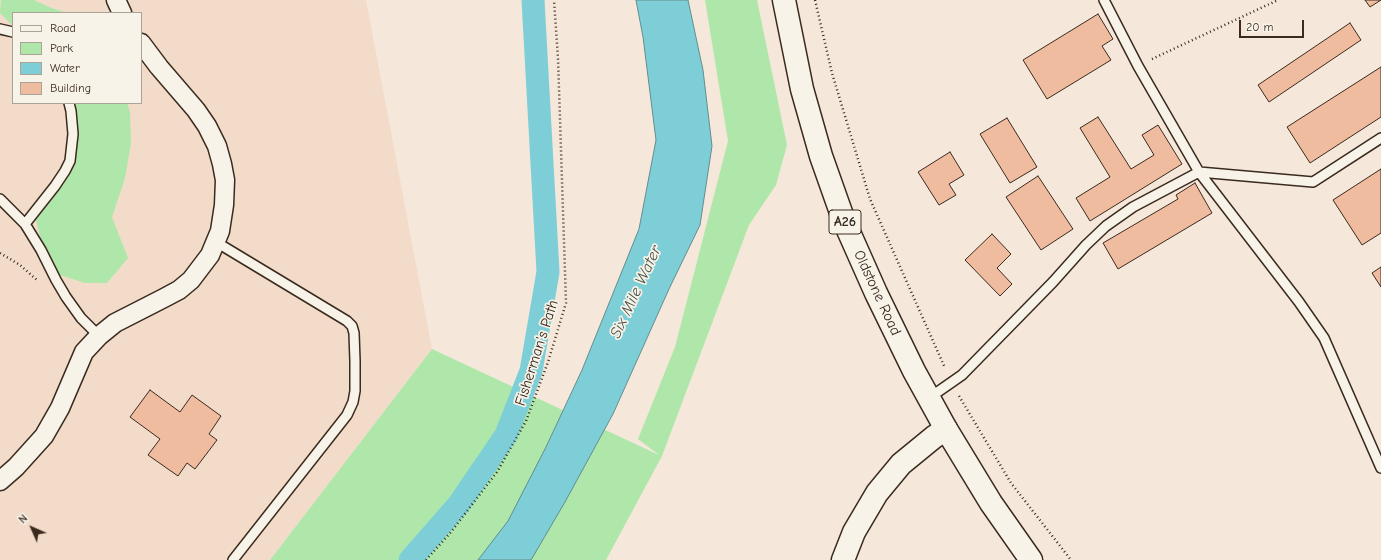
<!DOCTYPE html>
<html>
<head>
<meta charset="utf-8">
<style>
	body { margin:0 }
	#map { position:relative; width:1381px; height:560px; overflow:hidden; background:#f5e8da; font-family:"Comic Neue",sans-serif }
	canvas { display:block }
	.legend { position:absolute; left:12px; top:12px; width:130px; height:92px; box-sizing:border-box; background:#f7f3e8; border:1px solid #aca397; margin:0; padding:5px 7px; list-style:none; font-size:12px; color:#3b2a1e }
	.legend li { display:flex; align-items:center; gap:8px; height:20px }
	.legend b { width:20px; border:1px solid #aca397 }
	.north { position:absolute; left:12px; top:508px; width:40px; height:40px; -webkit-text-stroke:3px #f7f3e8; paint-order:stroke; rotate:315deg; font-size:11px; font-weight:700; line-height:16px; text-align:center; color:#3b2a1e }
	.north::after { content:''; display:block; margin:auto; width:14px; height:18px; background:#3b2a1e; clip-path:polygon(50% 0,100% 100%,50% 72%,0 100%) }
	.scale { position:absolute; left:1239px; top:20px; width:65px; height:18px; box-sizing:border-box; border:2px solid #3b2a1e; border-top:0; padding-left:5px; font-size:12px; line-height:14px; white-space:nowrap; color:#3b2a1e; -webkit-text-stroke:3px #f7f3e8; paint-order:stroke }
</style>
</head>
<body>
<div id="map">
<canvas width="1381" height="560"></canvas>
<ul class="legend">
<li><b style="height:5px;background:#f7f3e8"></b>Road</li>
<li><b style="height:11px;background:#afe7aa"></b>Park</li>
<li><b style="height:11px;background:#7eced8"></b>Water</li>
<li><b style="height:11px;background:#efbca0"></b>Building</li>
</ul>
<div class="north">N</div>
<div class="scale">20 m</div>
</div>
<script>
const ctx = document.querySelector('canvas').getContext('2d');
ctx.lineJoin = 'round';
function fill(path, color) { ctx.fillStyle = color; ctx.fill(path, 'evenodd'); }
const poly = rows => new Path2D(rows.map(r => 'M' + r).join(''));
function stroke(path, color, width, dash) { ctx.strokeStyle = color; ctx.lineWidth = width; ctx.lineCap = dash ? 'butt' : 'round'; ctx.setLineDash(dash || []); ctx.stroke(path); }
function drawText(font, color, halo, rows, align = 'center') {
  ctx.font = font + ' "Comic Neue",sans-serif'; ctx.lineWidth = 3.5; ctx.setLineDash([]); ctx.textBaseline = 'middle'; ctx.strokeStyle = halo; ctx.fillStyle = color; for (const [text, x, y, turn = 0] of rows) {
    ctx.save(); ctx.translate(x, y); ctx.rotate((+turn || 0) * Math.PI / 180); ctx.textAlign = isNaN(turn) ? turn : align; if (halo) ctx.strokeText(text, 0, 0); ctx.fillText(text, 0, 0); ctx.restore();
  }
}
fill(poly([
	[0,0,366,0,432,349,270,560,0,560],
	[13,13,141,13,141,103,13,103]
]), '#f3dbc9');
fill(poly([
	[1,0,34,0,49,7,67,13,13,13,13,26,0,13],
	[705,0,757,0,787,145,776,185,749,225,662,456,606,560,270,560,432,349,659,455,638,439,675,347,728,141],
	[65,103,127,103,130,112,131,143,125,178,112,217,128,258,107,283,85,283,57,274,43,248,35,217,63,168,70,118]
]), '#afe7aa');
const water = poly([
	[636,0,688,0,703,70,712,146,700,225,669,289,613,414,565,502,531,560,478,560,508,521,546,447,582,370,639,229,656,140,643,37,636,0]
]);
fill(water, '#7eced8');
stroke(water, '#638c8e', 1);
stroke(poly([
	[410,560,459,504,506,435,531,371,548,272,533,0]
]), '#7eced8', 23);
const building = poly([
	[1365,0,1381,0,1370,7,1365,0],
	[1098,14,1113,39,1102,46,1111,60,1047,99,1023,60,1098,14],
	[1350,23,1361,40,1269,102,1258,85,1350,23],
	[1381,67,1381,117,1310,163,1287,127,1381,67],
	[1098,117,1131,169,1154,155,1142,135,1158,125,1182,164,1090,221,1076,198,1110,177,1080,128,1098,117],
	[1007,118,1037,167,1010,183,980,134,1007,118],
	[950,152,964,175,949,184,956,195,939,205,918,172,950,152],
	[1381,169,1381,233,1362,245,1333,200,1381,169],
	[1038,176,1073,229,1041,250,1006,197,1038,176],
	[1195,183,1212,213,1118,269,1103,243,1178,199,1176,195,1195,183],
	[992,234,1011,254,997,268,1012,284,1000,296,965,260,992,234],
	[1381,267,1381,287,1372,273,1381,267],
	[150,390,180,412,192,395,221,416,209,434,217,440,195,469,187,463,178,476,148,455,160,439,130,417,150,390]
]);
fill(building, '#efbca0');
stroke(building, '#3b2a1e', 1);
const service = poly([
	[1104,0,1138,66,1199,172,1299,302,1324,338,1381,468],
	[0,29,13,32],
	[0,199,25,224,41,250,56,280,66,297,81,318,99,336],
	[25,224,55,186,65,171,70,161,73,134,71,111,69,103],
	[216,242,347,321,352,326,354,333,355,361,355,391,353,402,347,415,233,560],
	[929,398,962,375,1053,282,1086,245,1106,226,1133,207,1199,172,1313,182,1381,138]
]);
const minor = poly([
	[116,0,122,13],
	[0,481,16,467,44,436,60,408,84,352,99,336,115,323,164,298,179,290,191,280,210,255,220,231,224,205,225,180,222,164,217,146,207,126,196,110,159,67,141,43]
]);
const tertiary = poly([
	[843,560,854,532,877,493,901,464,934,437,946,429]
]);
const trunk = poly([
	[784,0,802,89,821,156,844,221,876,293,914,371,946,429,991,503,1031,560]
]);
stroke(service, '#3b2a1e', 12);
stroke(minor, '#3b2a1e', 21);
stroke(tertiary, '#3b2a1e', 25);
stroke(trunk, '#3b2a1e', 25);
stroke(poly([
	[815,0,832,73,870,199,945,368],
	[1152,59,1278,0],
	[0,253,20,265,38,281],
	[959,396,1011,483,1071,560],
	[426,560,451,532,497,472,526,421,548,362,566,303,558,58,554,0]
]), '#3b2a1e', 2.5, [1, 3]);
stroke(service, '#f7f3e8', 9);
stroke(minor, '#f7f3e8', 18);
stroke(tertiary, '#f7f3e8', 22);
stroke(trunk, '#f7f3e8', 22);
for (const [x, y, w] of [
	[845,222,32]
]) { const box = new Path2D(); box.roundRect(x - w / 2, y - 12, w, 24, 3); ctx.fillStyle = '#f7f3e8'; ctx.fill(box); stroke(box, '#3b2a1e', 1); }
drawText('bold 14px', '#3b2a1e', null, [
	["A26",845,222]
]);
drawText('15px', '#3b2a1e', '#f7f3e8', [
	["Oldstone Road",877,293,65],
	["Fisherman's Path",537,353,-72]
]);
drawText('italic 16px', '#4c534c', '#f7f3e8', [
	["Six Mile Water",636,292,-65]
]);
</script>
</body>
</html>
